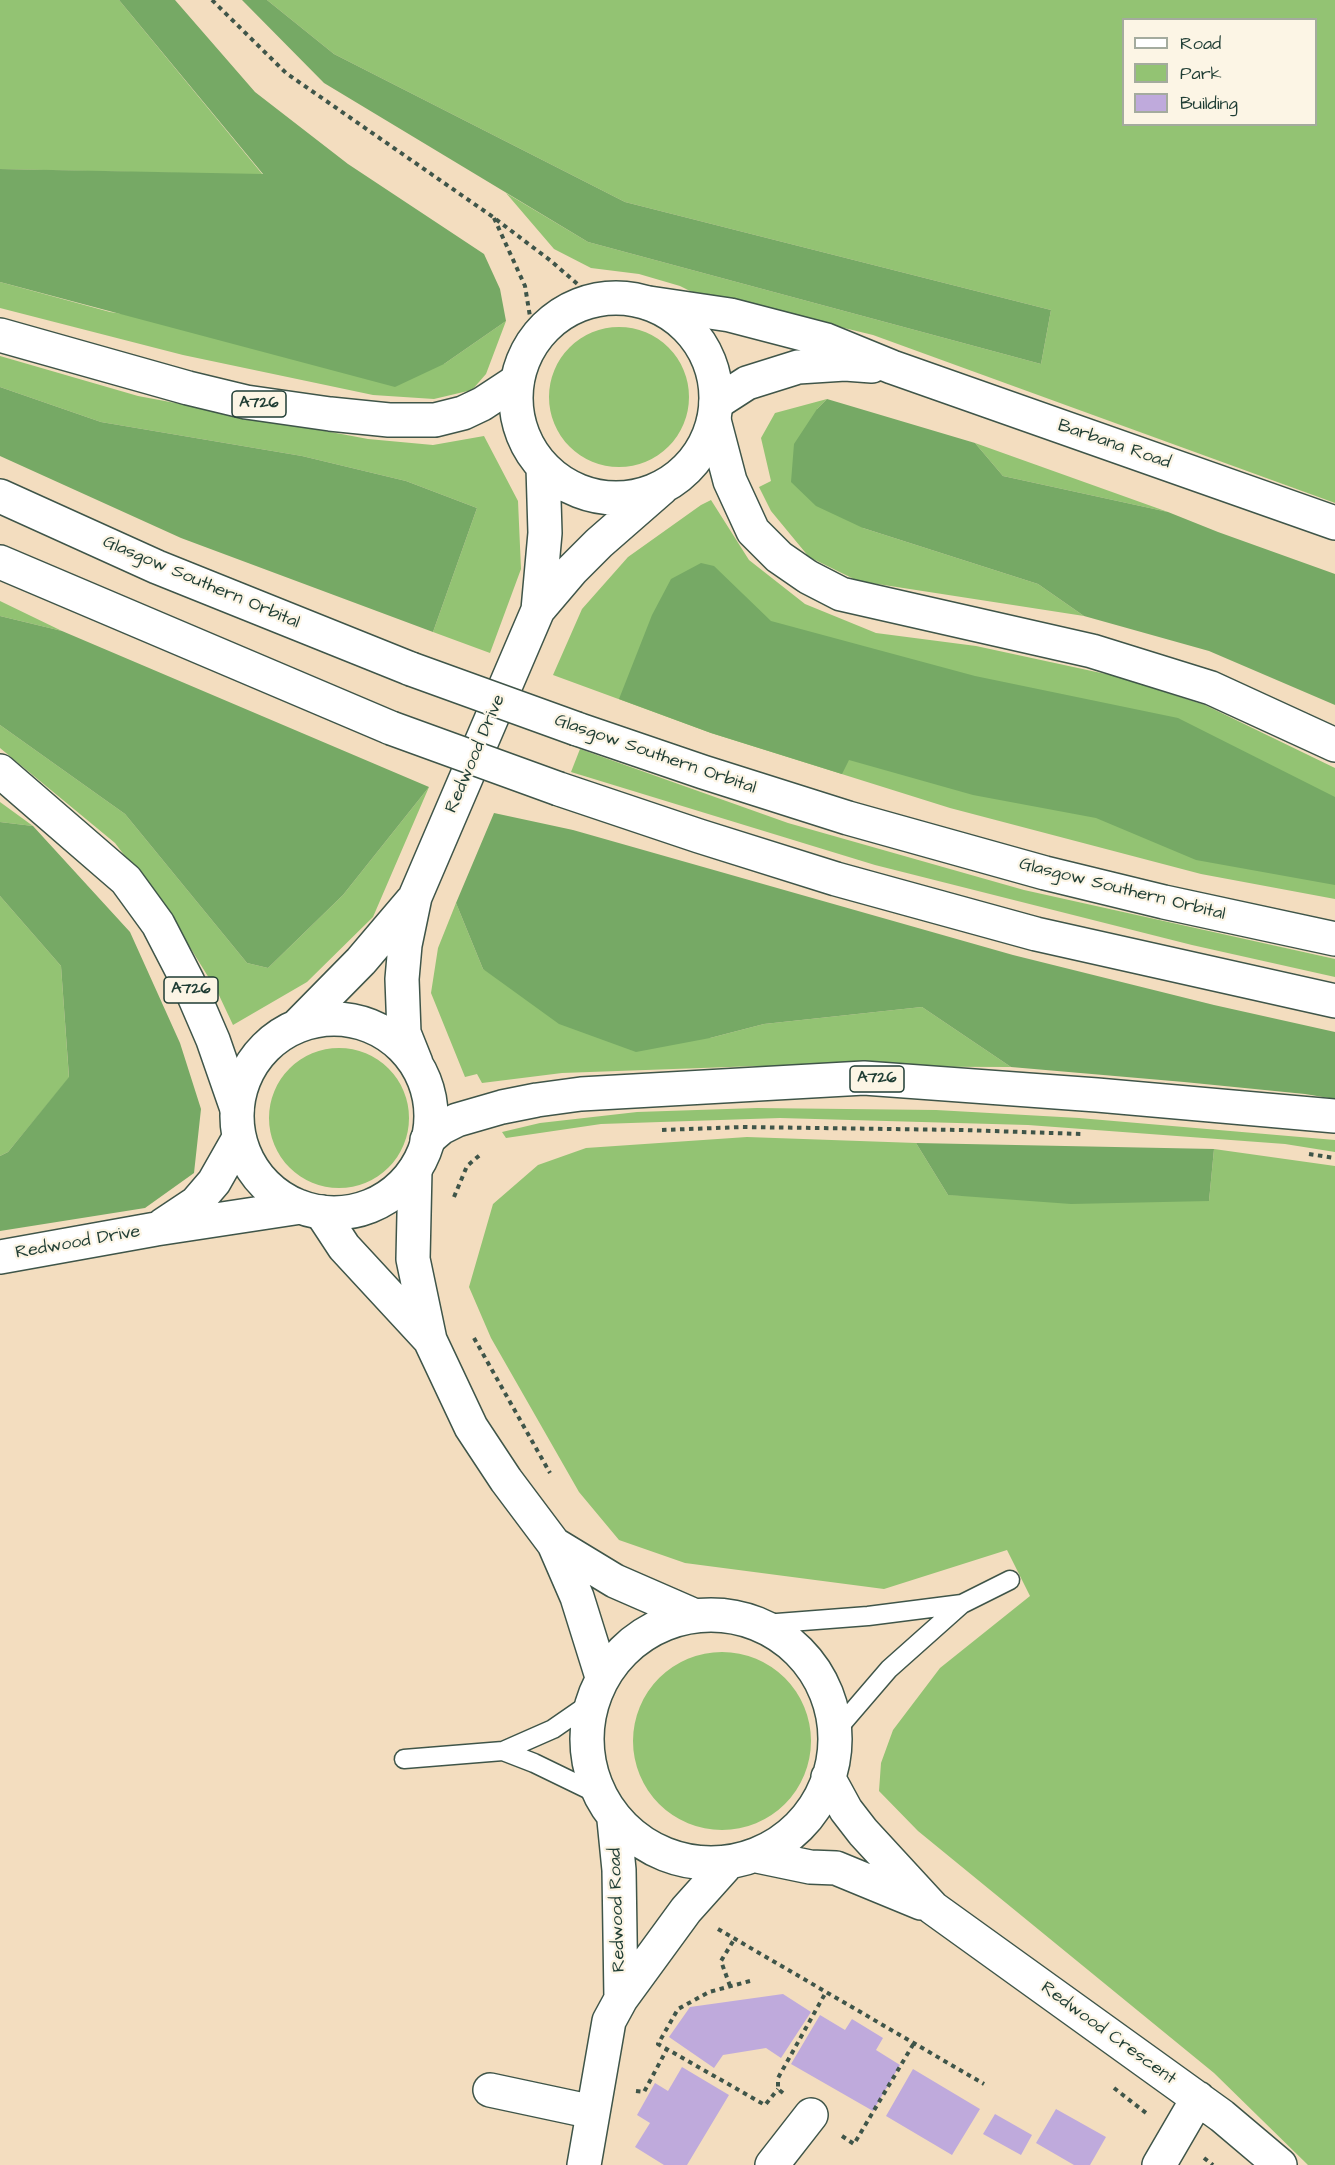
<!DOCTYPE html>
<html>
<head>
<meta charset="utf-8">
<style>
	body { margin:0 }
	#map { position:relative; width:1335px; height:2165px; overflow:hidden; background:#f3ddbf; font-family:"Architects Daughter",sans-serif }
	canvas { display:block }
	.legend { position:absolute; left:1122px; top:18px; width:195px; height:108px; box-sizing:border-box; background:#fcf5e5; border:2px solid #a4ab9e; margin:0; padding:8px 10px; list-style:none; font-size:18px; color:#1f3d34 }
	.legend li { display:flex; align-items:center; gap:12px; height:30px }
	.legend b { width:30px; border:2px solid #a4ab9e }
</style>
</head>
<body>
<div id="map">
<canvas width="1335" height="2165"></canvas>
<ul class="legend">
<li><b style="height:8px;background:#fff"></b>Road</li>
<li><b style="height:16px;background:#93c373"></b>Park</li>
<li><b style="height:16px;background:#bfaadc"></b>Building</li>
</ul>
</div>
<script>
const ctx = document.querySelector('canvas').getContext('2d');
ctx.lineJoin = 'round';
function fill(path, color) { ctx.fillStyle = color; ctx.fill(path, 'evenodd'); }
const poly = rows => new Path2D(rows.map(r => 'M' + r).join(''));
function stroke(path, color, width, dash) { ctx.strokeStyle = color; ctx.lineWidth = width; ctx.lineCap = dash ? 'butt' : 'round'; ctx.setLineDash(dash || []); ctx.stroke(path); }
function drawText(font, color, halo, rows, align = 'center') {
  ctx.font = font + ' "Architects Daughter",sans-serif'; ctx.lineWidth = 4.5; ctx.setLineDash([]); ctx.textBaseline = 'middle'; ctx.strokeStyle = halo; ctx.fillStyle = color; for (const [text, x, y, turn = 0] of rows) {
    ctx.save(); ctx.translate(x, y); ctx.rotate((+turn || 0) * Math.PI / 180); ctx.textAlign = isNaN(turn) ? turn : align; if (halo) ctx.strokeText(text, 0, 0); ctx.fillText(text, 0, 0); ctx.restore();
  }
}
fill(poly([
	[0,0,119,0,263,175,0,169],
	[267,0,1335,0,1335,503,873,335,774,311,712,302,680,286,639,274,591,268,554,249,506,193,588,242,1041,364,1051,310,625,202,334,54],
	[1124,20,1316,20,1316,124,1124,124],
	[0,282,110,312,444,364,506,321,486,374,472,390,434,399,373,395,183,355,0,308],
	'549 397a70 70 0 1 1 140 0a70 70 0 1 1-140 0Z',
	[0,356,138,396,368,439,433,445,484,436,518,501,521,569,490,653,433,632,477,508,406,481,302,456,101,422,0,387],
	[827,399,817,409,863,528,1038,584,1084,616,858,581,809,557,771,511,759,487,771,481,761,438,775,413],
	[975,443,1168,512,1003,476],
	[711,500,749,560,805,604,876,633,976,646,1115,676,1205,705,1335,768,1335,899,1201,874,950,808,711,733,553,675,582,609,628,557,701,505],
	[0,601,62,631,0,616],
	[0,725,125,814,247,963,268,968,343,895,429,787,373,917,307,982,233,1025,217,991,170,915,115,843,0,748],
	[580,749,788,823,1024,890,1335,959,1335,977,1192,945,875,865,571,772],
	[0,802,33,826,0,822],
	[0,896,61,966,69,1078,8,1152,0,1156],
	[456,903,483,969,710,1038,764,1024,922,1007,1011,1067,757,1066,562,1073,482,1083,477,1074,465,1077,431,993,438,948],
	'269 1118a70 70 0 1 1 140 0a70 70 0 1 1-140 0Z',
	[757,1108,936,1110,1079,1118,1335,1140,1335,1152,1285,1144,1028,1125,780,1118,601,1124,506,1138,502,1132,540,1123,637,1112],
	[747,1137,916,1143,948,1195,1209,1201,1214,1149,1335,1166,1335,2165,1308,2165,1214,2073,918,1831,879,1791,881,1763,893,1730,940,1668,1030,1596,1007,1550,884,1589,685,1563,619,1540,579,1492,491,1338,469,1287,493,1204,538,1165,586,1148],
	'633 1741a89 89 0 1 1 178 0a89 89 0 1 1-178 0Z'
]), '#93c373');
fill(poly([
	[119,0,175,0,255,92,348,164,484,254,500,289,506,321,444,364,395,387,0,282,0,169,263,174],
	[242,0,267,0,334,54,625,202,1051,310,1041,364,588,242,324,83],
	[0,387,101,422,302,456,406,481,477,508,433,632,181,538,0,456],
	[827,399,975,443,1003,476,1168,512,1218,532,1335,574,1335,705,1209,651,1084,616,1038,584,863,528,816,506,791,482,794,444,817,409],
	[701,563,714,566,771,621,975,676,1178,718,1335,797,1335,885,1196,860,1096,818,973,795,849,760,842,774,711,733,619,699,652,615,671,579],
	[0,616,62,631,429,787,343,895,268,968,247,963,125,814,0,725],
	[494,813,573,830,1013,955,1214,1005,1335,1032,1335,1099,1305,1094,1184,1082,1011,1067,922,1007,764,1024,710,1038,636,1052,559,1024,483,969,456,903],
	[0,822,33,826,130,932,180,1043,201,1109,194,1173,145,1208,0,1231,0,1156,8,1152,69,1077,61,966,0,896],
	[916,1143,1214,1149,1209,1201,1071,1204,948,1195]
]), '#76a965');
fill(poly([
	[783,1994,811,2012,781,2058,766,2048,723,2055,714,2068,669,2037,690,2007],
	[820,2015,845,2030,852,2019,883,2038,876,2050,900,2065,873,2111,791,2064],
	[682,2067,729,2095,687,2165,664,2165,635,2147,650,2123,637,2115,655,2083,668,2091],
	[913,2069,980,2109,952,2155,886,2116],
	[1056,2109,1106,2137,1090,2165,1074,2165,1036,2143],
	[995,2114,1032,2135,1021,2155,983,2134]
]), '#bfaadc');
const lane = poly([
	[764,1624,868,1616,962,1604],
	[592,1702,553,1729,503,1751,534,1763,600,1795],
	[834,1733,889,1669,962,1604,1010,1580],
	[404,1759,503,1751]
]);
const street = poly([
	[649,303,730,315,826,340,892,367,1335,523],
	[716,403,747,383,798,367,845,364,872,366],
	[415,1170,413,1259,430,1340,471,1427,506,1480,554,1544,577,1597,602,1677],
	[321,1212,344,1247,430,1340],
	[554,1544,615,1581,693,1615],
	'587 1739a124 124 0 1 1 248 0a124 124 0 1 1-248 0Z',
	[828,1777,846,1810,863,1832,933,1908,1222,2116,1280,2165],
	[614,1820,619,1870,621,1999],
	[757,1856,810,1867,836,1868,921,1903],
	[490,2090,593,2112],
	[584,2165,609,2021,621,1999,686,1910,729,1862],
	[772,2165,811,2115],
	[1159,2165,1198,2098]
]);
const secondary = poly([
	'516 398a100 100 0 1 1 200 0a100 100 0 1 1-200 0Z',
	[538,610,545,533,543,467],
	'237 1116a97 97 0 1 1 194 0a97 97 0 1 1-194 0Z',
	[298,1025,361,961,412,901],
	[416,1063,404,1033,402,979,405,945,415,897,538,610,572,570,599,543,662,488],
	[163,1225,196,1203,214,1182,239,1138],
	[0,1257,156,1229,301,1207]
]);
const highway = poly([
	[0,335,188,388,246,402,330,414,389,420,435,420,463,413,482,404,517,381],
	[714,420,730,481,753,531,779,557,808,577,841,594,1092,651,1211,688,1335,745],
	[0,496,157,567,411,669],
	[0,562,391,728],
	[577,729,703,772,848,818,1045,873,1164,902,1335,939],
	[0,771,126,880,158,924,188,982,213,1040,237,1109],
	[559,789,699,836,836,879,1036,934,1335,1001],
	[427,1140,441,1128,457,1120,502,1107,537,1100,581,1094,864,1078,1097,1095,1335,1116]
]);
stroke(lane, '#3f5549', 21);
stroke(street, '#3f5549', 36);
stroke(secondary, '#3f5549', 36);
stroke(highway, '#3f5549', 36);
stroke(poly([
	[212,0,286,73,493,217,551,261,597,301],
	[494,218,525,286,534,341],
	[662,1130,742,1127,963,1130,1081,1134],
	[1309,1154,1335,1158],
	[454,1197,467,1166,481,1154],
	[474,1338,550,1473],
	[718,1929,984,2084],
	[750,1981,709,1992,678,2009,658,2044,765,2105,778,2089],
	[730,1986,721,1961,735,1938],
	[1114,2088,1146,2113],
	[636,2091,644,2092,667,2049],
	[783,2093,778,2089,778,2078,826,1992],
	[842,2136,854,2144,914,2043],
	[1204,2158,1213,2165]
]), '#3f5549', 4, [4.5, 4.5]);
stroke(lane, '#fff', 18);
stroke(street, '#fff', 33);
stroke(secondary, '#fff', 33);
stroke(highway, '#fff', 33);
const highwayBridge = poly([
	[411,669,577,729],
	[391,728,559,789]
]);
stroke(highwayBridge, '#3f5549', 36, []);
stroke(highwayBridge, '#fff', 33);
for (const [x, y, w] of [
	[259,404,54],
	[191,990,54],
	[877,1079,54]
]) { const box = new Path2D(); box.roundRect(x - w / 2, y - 13, w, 26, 4.5); ctx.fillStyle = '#fcf5e5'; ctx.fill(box); stroke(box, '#1f3d34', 1.5); }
drawText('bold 16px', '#1f3d34', null, [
	["A726",259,404],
	["A726",191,990],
	["A726",877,1079]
]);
drawText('18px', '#1f3d34', '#fcf5e5', [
	["Barbana Road",1114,445,19],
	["Glasgow Southern Orbital",201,583,23],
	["Redwood Drive",476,754,-67],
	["Glasgow Southern Orbital",655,755,19],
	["Glasgow Southern Orbital",1122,890,14],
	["Redwood Drive",78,1243,-10],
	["Redwood Road",618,1910,-92],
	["Redwood Crescent",1108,2034,36]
]);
</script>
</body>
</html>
